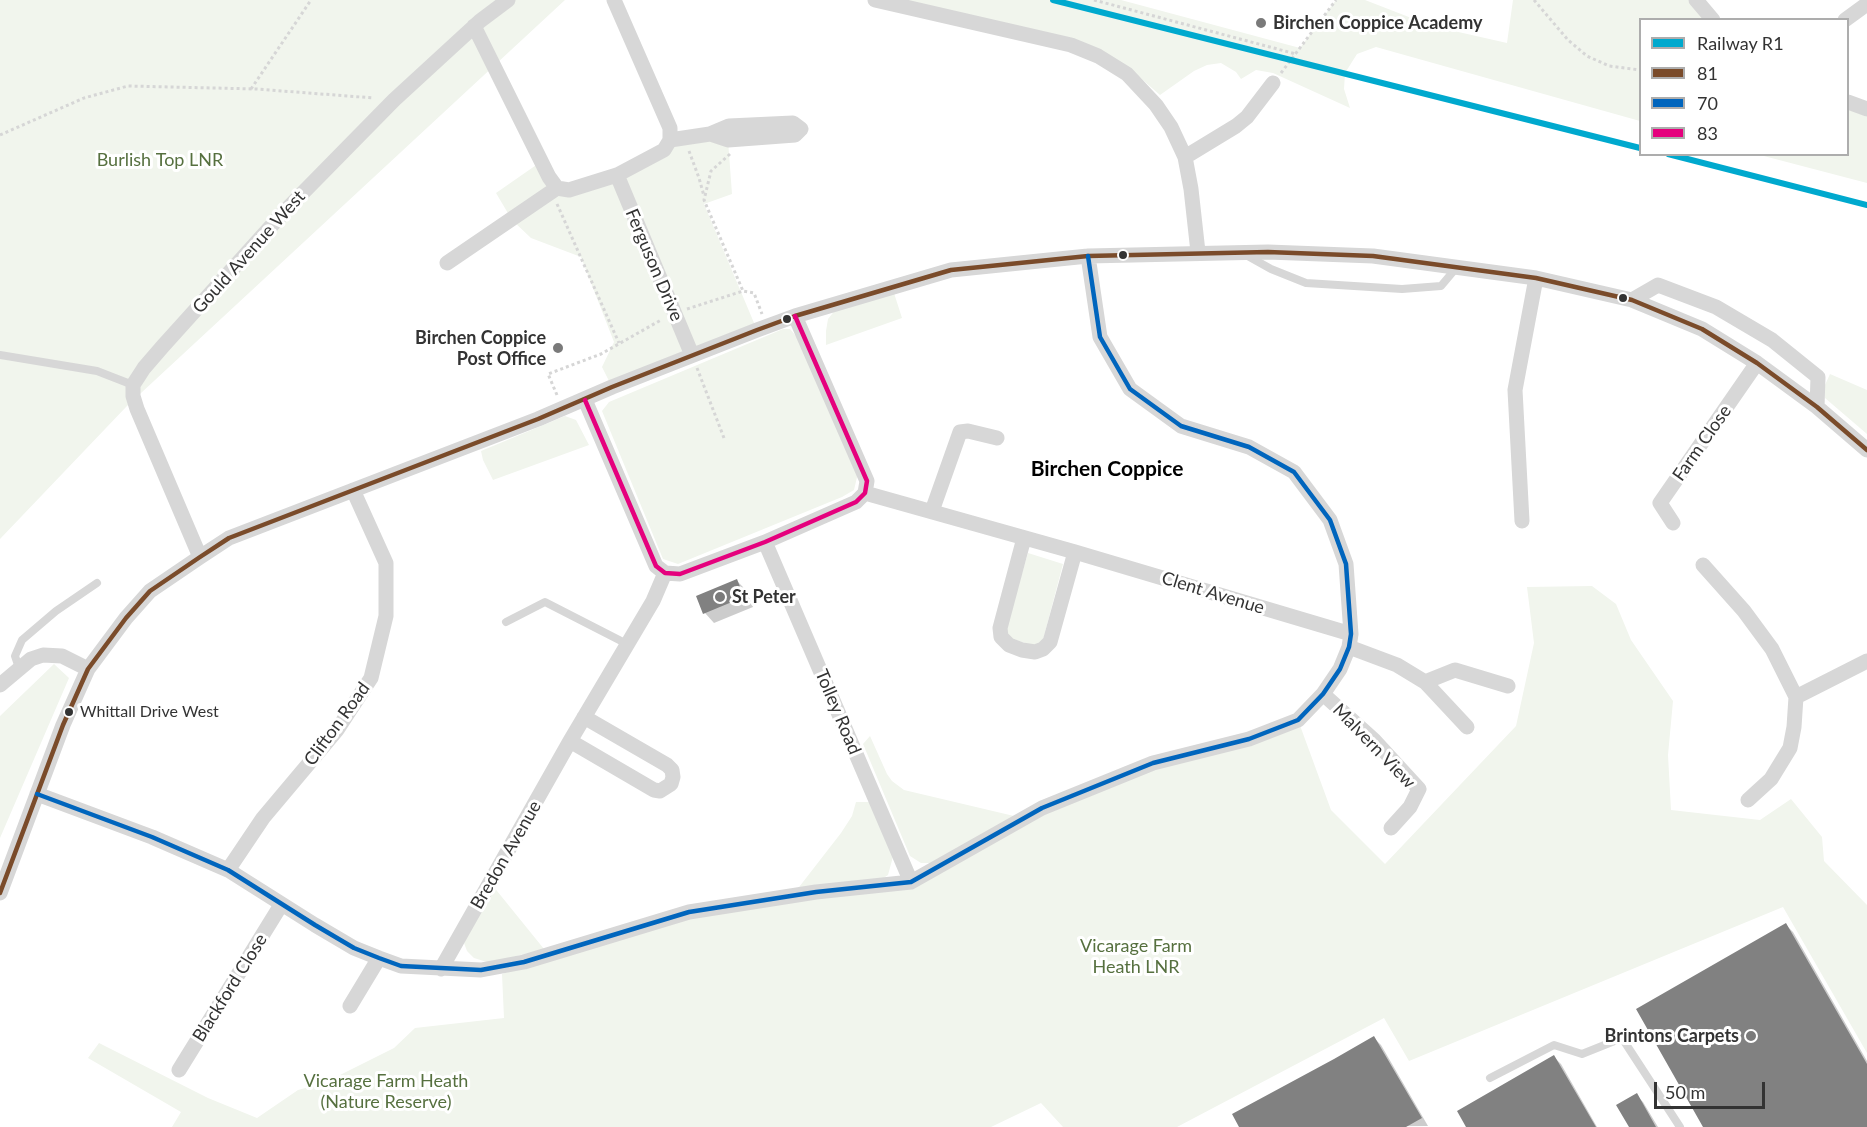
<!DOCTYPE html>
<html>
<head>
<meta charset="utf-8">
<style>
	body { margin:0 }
	#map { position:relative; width:1867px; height:1127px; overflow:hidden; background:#fff; font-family:Lato,sans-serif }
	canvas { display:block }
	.legend { position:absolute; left:1639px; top:18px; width:210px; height:138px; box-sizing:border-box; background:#fff; border:2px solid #adadad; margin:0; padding:8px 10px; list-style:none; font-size:18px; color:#333 }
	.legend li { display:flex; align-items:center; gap:12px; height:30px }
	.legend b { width:30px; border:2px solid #adadad }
	.scale { position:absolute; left:1654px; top:1082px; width:111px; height:27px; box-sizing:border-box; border:3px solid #333; border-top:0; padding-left:8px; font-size:18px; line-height:21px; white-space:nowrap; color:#333; -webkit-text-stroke:4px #fff; paint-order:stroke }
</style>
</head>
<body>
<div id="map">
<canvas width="1867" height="1127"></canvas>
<ul class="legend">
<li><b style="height:8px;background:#00a9ce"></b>Railway R1</li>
<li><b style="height:8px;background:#7a4b2a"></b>81</li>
<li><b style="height:8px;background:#0065bd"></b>70</li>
<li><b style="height:8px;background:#e5007d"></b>83</li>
</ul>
<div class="scale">50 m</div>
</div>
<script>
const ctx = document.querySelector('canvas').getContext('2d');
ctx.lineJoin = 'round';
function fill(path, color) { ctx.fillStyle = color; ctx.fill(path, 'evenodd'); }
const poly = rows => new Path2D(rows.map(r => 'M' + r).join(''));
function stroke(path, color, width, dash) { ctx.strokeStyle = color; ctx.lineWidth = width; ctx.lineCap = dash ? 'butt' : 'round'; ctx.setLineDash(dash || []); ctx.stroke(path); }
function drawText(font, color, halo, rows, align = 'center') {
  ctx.font = font + ' Lato,sans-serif'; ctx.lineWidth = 6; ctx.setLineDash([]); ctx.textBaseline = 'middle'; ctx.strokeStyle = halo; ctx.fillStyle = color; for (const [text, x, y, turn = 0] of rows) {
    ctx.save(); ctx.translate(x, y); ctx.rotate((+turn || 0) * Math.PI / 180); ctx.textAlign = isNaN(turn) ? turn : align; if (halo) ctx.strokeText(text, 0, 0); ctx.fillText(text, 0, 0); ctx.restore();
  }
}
fill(poly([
	[0,0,565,0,127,406,0,539],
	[902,0,1121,0,1300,48,1336,0,1365,0,1432,26,1507,43,1513,0,1696,0,1713,19,1640,20,1640,121,1376,47,1357,54,1345,73,1344,89,1350,108,1273,73,1256,70,1241,79,1236,72,1221,63,1207,65,1194,71,1160,95,1137,75,1087,46],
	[1848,102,1867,109,1867,183,1760,155,1848,154],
	[670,140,728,140,732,194,704,204,757,330,612,387,602,367,614,342,581,257,531,238,512,220,496,193,542,161,557,188,617,175],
	[894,293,902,318,826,345,826,331,828,319,836,309],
	[783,329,790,329,796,336,858,473,854,490,842,497,678,564,663,559,602,411,609,402],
	[1830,374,1867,390,1867,434,1825,398,1825,385],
	[565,416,576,420,589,445,493,480,483,460,481,451],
	[1028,553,1063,564,1043,640,1034,646,1013,639,1007,635,1006,628],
	[1592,586,1616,604,1631,640,1673,701,1668,755,1671,810,1760,820,1791,799,1822,837,1824,861,1867,905,1867,1053,1783,907,1409,1061,1384,1018,1177,1127,1063,1127,1041,1103,991,1127,172,1127,181,1112,88,1058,99,1043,208,1098,257,1118,298,1090,324,1083,394,1048,415,1028,504,1018,502,974,557,954,689,912,911,882,1042,808,1298,720,1331,810,1385,864,1516,726,1534,643,1527,587],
	[54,664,69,678,0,838,0,716],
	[870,736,887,774,892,781,904,790,1014,816,931,863,921,863,910,856,863,744],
	[856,802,871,802,894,853,888,875,879,881,796,891,841,833,852,816],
	[493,886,544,949,490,963,474,958,467,951,464,943]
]), '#f1f5ed');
fill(poly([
	[737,581,746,590,753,607,714,623,705,613],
	[1786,925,1793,932,1867,1061,1867,1127,1705,1127],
	[1373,1037,1381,1045,1428,1126,1241,1127],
	[1554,1057,1561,1064,1597,1127,1468,1127],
	[1636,1095,1643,1102,1658,1127,1631,1127]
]), '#0003');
fill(poly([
	[737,579,744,597,703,614,696,596],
	[1786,923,1867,1064,1867,1127,1703,1127,1636,1009],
	[1374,1036,1422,1118,1406,1127,1239,1127,1232,1114,1334,1059],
	[1554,1055,1596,1127,1466,1127,1457,1111],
	[1637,1093,1656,1127,1629,1127,1616,1105]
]), '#818181');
stroke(poly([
	[1094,0,1296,54],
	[1534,0,1568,40,1587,56,1609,66,1640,70],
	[1281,73,1336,0],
	[251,89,311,0],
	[0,135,84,98,128,86,256,89,374,98],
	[689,151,699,178,704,196],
	[730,154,711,171,704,200,743,291],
	[557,204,619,343],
	[687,309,743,291,754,293,762,314],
	[697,368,724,438],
	[557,395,548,374,601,354,661,320]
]), '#d6d6d6', 3, [3, 3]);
stroke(poly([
	[1246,255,1271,269,1306,283,1402,289,1441,286,1457,267],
	[0,355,97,371,133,385],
	[506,622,545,602,627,644],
	[19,668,15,656,22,640,56,611,97,583],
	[1490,1078,1554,1045,1582,1054,1622,1038,1680,1127]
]), '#d7d7d7', 8);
stroke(poly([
	[614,0,670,128,670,140],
	[875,0,1071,45,1098,56,1127,74,1156,105,1171,127,1185,157,1191,189,1198,252],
	[1696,0,1713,20],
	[1845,20,1867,4],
	[474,26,549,177,557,188],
	[1848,102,1867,109],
	[1185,157,1236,126,1247,117,1273,83],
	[617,175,692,355],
	[447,263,557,188,569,190,617,175,664,150,670,140,710,134,729,126,793,123,801,129,795,135,728,140,710,134],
	[1632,300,1658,285,1716,307,1772,340,1818,377,1817,407],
	[585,400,656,566,665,573,680,574,765,542,856,502,865,493,867,481,795,316],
	[865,493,1075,552,1351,634],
	[932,511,960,432,968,431,997,438],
	[1522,521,1515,390,1536,278],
	[1673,523,1660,503,1757,363],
	[1024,538,1000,628,1001,637,1009,645,1022,650,1035,652,1043,649,1050,642,1075,552],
	[765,542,911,882],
	[200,557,137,409,133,396,133,385,144,368,163,346,283,213,394,100,480,21,508,0],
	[1703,565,1744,611,1772,649,1796,697,1794,727,1790,748,1771,779,1748,800],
	[1349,647,1397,665,1425,682,1467,727],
	[1425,682,1455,670,1508,686],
	[0,685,31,659,43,655,62,656,88,669],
	[1323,694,1374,740,1419,789,1410,807,1391,828],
	[1796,697,1867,661],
	[570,741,654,790,660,791,671,784,673,777,672,770,667,765,584,717],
	[37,794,152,837,228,870,315,925,354,948,379,958,401,966,481,970,524,962,689,912,816,892,911,882,1042,808,1153,763,1249,739,1298,720,1323,694,1340,669,1349,647,1351,634,1346,564,1330,520,1294,472,1249,447,1181,426,1130,389,1100,337,1088,256],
	[228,870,263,818,337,730,371,678,386,616,386,563,353,490],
	[0,893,63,725,88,669,126,618,150,591,200,557,229,538,538,419,612,387,757,330,795,316,951,270,1088,256,1268,252,1373,256,1536,278,1632,300,1702,329,1757,363,1817,407,1867,450],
	[441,969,570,741,653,601,665,573],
	[350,1006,379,958],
	[179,1070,281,905]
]), '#d7d7d7', 15);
stroke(poly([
	[0,893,63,725,88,669,126,618,150,591,200,557,229,538,538,419,612,387,757,330,795,316,951,270,1088,256,1268,252,1373,256,1536,278,1632,300,1702,329,1757,363,1817,407,1867,450]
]), '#7a4b2a', 4.5);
stroke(poly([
	[37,794,152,837,228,870,315,925,354,948,379,958,401,966,481,970,524,962,689,912,816,892,911,882,1042,808,1153,763,1249,739,1298,720,1323,694,1340,669,1349,647,1351,634,1346,564,1330,520,1294,472,1249,447,1181,426,1130,389,1100,337,1088,256]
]), '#0065bd', 4.5);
stroke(poly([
	[585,400,656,566,665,573,680,574,765,542,856,502,865,493,867,481,795,316]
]), '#e5007d', 4.5);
stroke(poly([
	[1053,0,1640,148],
	[1668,154,1867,205]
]), '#00a9ce', 6);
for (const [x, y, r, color] of [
	[1261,23,6,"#7a7a7a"],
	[1123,255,5,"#333"],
	[1623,298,5,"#333"],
	[787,319,5,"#333"],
	[558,348,6,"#7a7a7a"],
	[720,597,6,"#7a7a7a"],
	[69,712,5,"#333"],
	[1751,1036,6,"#7a7a7a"]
]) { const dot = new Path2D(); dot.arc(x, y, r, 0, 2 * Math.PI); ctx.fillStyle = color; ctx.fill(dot); stroke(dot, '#fff', 2); }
drawText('16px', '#333', '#fff', [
	["Whittall Drive West",80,712]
], 'left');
drawText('bold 18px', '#333', '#fff', [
	["Birchen Coppice Academy",1273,23],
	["Birchen Coppice",546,338,"right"],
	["Post Office",546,359,"right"],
	["St Peter",732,597],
	["Brintons Carpets",1739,1036,"right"]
], 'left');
drawText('18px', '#56703f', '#fff', [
	["Burlish Top LNR",160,160],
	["Vicarage Farm",1136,946],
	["Heath LNR",1136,967],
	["Vicarage Farm Heath",386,1081],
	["(Nature Reserve)",386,1102]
]);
drawText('18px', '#333', '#fff', [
	["Gould Avenue West",249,252,-48],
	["Ferguson Drive",654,265,67],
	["Farm Close",1702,443,-55],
	["Clent Avenue",1213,593,17],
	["Tolley Road",838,712,67],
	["Clifton Road",337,724,-54],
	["Malvern View",1374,746,46],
	["Bredon Avenue",506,855,-60],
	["Blackford Close",230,988,-58]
]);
drawText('bold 21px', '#000', '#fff', [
	["Birchen Coppice",1107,469]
]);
</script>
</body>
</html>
